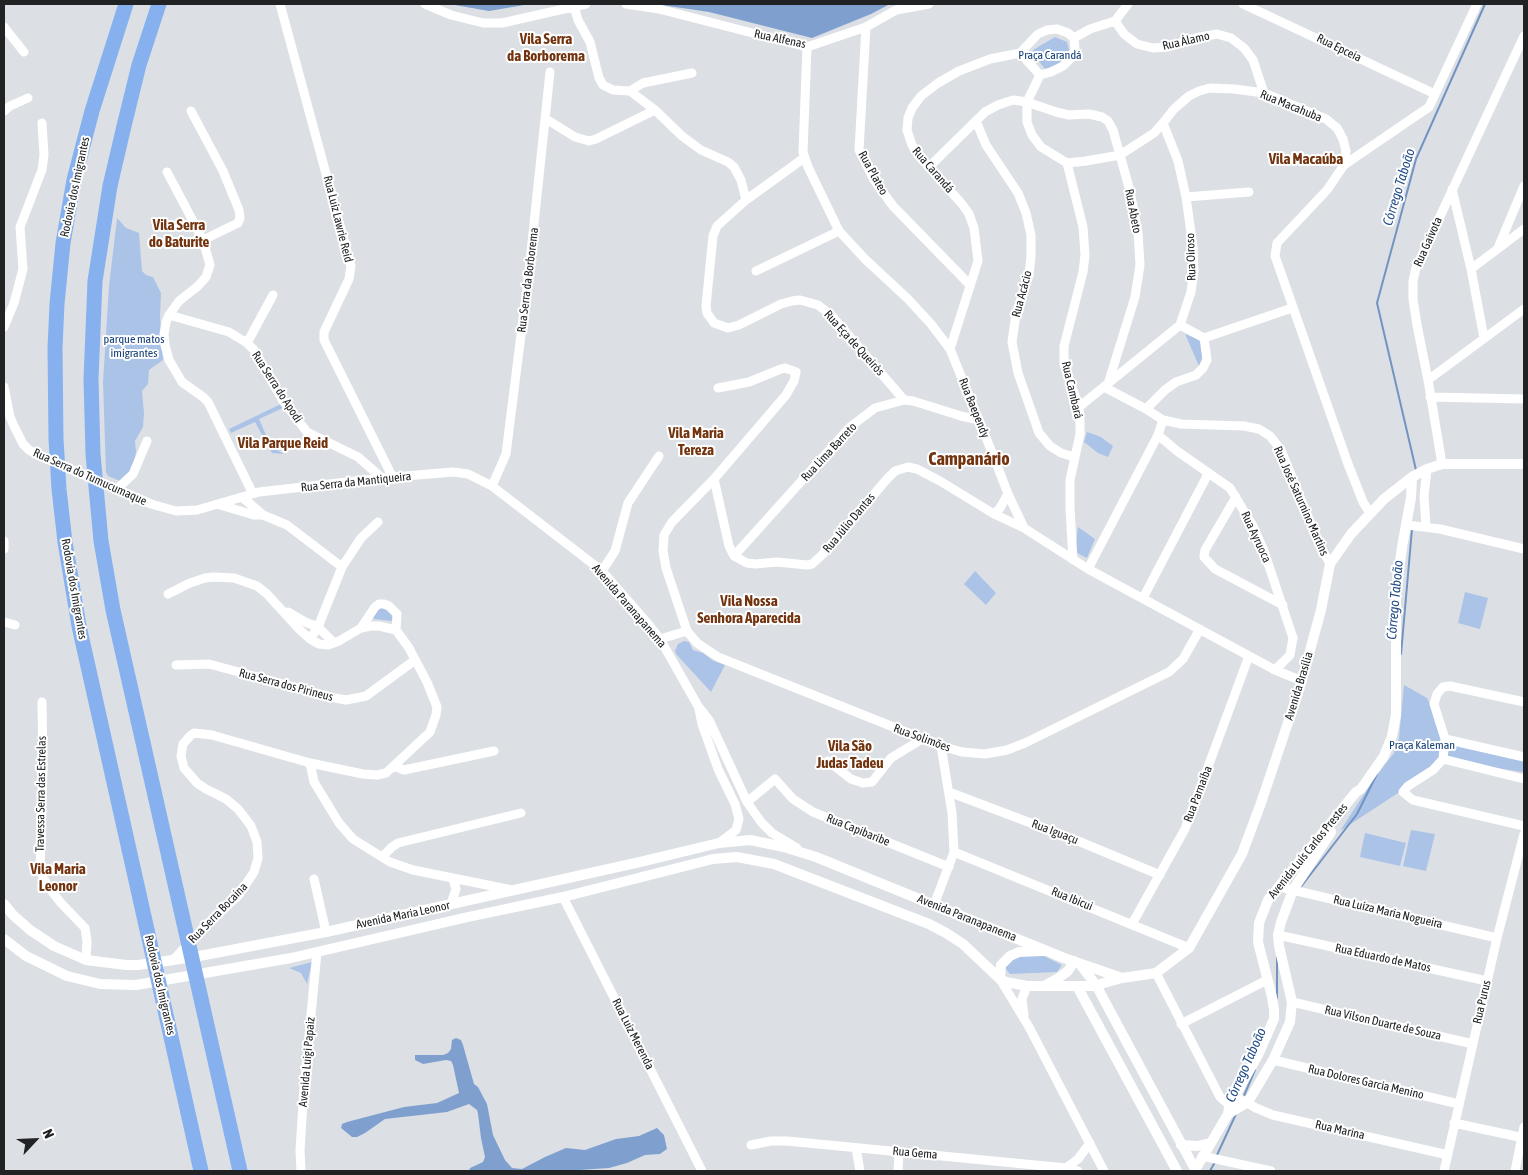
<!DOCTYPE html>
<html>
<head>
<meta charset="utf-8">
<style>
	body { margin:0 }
	#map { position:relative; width:1528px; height:1175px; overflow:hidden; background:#dce0e5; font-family:"Asap Condensed",sans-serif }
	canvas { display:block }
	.frame { position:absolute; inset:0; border:5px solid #202224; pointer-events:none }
	.north { position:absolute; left:10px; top:1115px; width:50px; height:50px; -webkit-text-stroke:4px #fff; paint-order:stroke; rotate:65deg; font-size:14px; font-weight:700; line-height:20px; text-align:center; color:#202224 }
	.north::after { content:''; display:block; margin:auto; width:18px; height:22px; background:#202224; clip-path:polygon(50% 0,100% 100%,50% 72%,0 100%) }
</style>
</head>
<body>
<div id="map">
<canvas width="1528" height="1175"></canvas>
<div class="frame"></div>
<div class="north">N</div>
</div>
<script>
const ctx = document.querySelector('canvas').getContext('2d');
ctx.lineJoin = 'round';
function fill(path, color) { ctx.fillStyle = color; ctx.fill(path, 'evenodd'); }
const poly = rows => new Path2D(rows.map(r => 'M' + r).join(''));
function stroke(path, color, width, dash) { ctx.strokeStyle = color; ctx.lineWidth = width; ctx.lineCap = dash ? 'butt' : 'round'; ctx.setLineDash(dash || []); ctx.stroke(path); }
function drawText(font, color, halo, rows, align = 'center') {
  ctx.font = font + ' "Asap Condensed",sans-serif'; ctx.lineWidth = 4; ctx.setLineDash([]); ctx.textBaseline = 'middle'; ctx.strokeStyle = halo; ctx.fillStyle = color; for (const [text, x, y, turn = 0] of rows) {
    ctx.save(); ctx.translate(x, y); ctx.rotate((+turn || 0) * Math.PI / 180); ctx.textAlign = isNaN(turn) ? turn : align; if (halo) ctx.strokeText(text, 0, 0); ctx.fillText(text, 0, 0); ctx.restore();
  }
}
fill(poly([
	[1055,37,1067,42,1070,54,1057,65,1045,69,1034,55,1033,50],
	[117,218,126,228,139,233,142,271,146,275,153,277,161,293,160,317,163,360,149,370,148,384,142,391,144,413,143,427,135,441,136,452,134,462,130,475,120,481,108,476,106,472,103,382,109,286],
	[1185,334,1201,340,1204,353,1199,366],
	[281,404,283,408,259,419,266,435,276,449,284,454,272,453,255,422,231,433,229,429],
	[1087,432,1101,437,1113,446,1108,457,1098,453,1084,442],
	[1078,527,1095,539,1087,558,1075,552],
	[975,571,996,593,986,605,964,584],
	[1465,592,1488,598,1480,629,1458,623],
	[380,607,387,607,395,618,391,621,374,619,372,615],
	[684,641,689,642,693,650,703,653,712,660,725,665,711,692,676,654,675,651,678,644],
	[1404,685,1427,698,1445,739,1524,761,1524,771,1522,772,1443,760,1427,774,1340,831,1373,780,1394,753,1399,738],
	[1411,830,1435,834,1426,871,1403,866],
	[1365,833,1406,843,1400,866,1360,857],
	[1021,954,1040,954,1062,965,1057,972,1010,974,1004,967,1008,961],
	[312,962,307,984,301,973,289,968]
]), '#aac3e7');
fill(poly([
	[449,4,530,4,489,11],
	[655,4,890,4,871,14,812,38,709,12],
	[456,1038,461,1040,463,1045,474,1084,478,1087,487,1104,493,1135,505,1160,512,1168,522,1169,545,1157,566,1148,585,1150,616,1139,639,1136,657,1128,664,1135,667,1149,660,1154,645,1155,627,1163,609,1168,565,1171,469,1171,470,1168,483,1162,485,1157,481,1138,478,1114,477,1110,469,1104,447,1112,385,1119,365,1133,357,1137,352,1137,341,1128,342,1124,347,1122,404,1107,437,1103,459,1093,453,1065,451,1061,446,1060,423,1064,415,1060,415,1055,443,1055,448,1053,451,1049,452,1040]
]), '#7fa0cf');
stroke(poly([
	[1416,470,1377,303,1416,159,1485,4],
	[1401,654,1412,529],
	[1300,888,1357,814,1377,774],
	[1277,957,1277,998],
	[1243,1098,1255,1070],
	[1217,1155,1236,1114],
	[1210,1171,1215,1162]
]), '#7393c1', 2);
stroke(poly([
	[280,4,351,266,349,279,324,332,324,340,393,478],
	[425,4,451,15,483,23,502,23,586,4],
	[626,4,659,9,807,47,866,27,896,10,929,4],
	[1243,4,1435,94],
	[574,6,578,20,590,42,599,78,603,85,613,90,630,91,655,110,682,136,701,150,728,162,734,167,741,180,746,200],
	[1115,21,1124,34,1137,44,1153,48,1168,47,1195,38,1217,34,1231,38,1244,48,1253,60,1264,93],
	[4,27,24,52],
	[866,27,859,150,874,180,893,206,970,285],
	[1057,29,1068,33,1074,38,1075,49,1071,58,1063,66,1051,72,1040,75,1020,53,1038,34,1047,30,1057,29],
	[1074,38,1090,29,1115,21,1128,4],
	[807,47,803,152,808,167,839,231,865,259,908,299,931,324,950,349,993,455,1008,494,1024,528,1088,569,1275,670,1302,681],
	[1040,75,1027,102,1027,122,1032,135,1041,147,1067,163,1086,161,1120,155,1154,133,1163,123,1174,109,1189,96,1199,91,1210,88,1234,89,1264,93,1326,119,1337,128,1343,139,1346,151,1344,165,1327,190,1277,243,1275,256,1348,464,1363,502,1370,513],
	[630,91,643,83,692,73],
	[4,111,10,106,28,98],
	[191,111,223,171,239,210,240,218,238,223,203,240],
	[546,119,575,137,589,141,596,139,655,110],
	[976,121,986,145,1018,193,1026,213,1031,235,1031,257,1029,275,1016,314,1012,342,1018,373,1039,433,1050,446,1061,453,1074,457],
	[804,158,746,200,717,226,713,236,706,306,707,313,714,323,728,328,739,325,781,304,792,301,800,300,818,305,832,316,904,400],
	[1067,163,1083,227,1085,255,1083,272,1064,346,1064,364,1079,407,1080,422,1080,434,1070,480,1070,508,1073,560],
	[1344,165,1429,107,1477,4],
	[929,167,985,112,998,105,1013,100,1027,102,1056,112,1069,115,1089,114,1102,117,1108,121,1113,130,1130,191,1138,232,1140,265,1135,297,1108,384],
	[167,172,203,240,210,265,206,277,198,286,179,301,169,315,166,322,164,334,165,345,169,360,182,382,203,397,208,402,253,494],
	[1452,189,1471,269,1484,338],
	[1186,197,1249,192],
	[1498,248,1524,186],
	[1471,269,1524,229],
	[756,271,839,231],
	[169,315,229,332,247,343,254,350,283,401,307,432,358,457,382,478],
	[4,327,14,303,23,269,20,227,42,170,44,155,42,123],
	[1204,338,1292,308],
	[247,343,273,295],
	[950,349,978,261,974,228,969,214,962,204,918,155,912,145,907,130,908,118,912,108,921,96,938,83,959,71,990,59,1020,53],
	[1428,380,1524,309],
	[4,387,10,417,15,428,23,444,29,450,40,456,151,504,176,511,197,510,259,492,382,478,453,472,468,474,492,486,602,571,649,625,660,639,698,706,709,720,747,802,761,822,772,833,797,848],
	[1104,387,1146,409,1163,420,1181,424,1244,426,1259,429,1270,436,1281,450,1317,539,1330,564],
	[718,388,749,382,781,369,785,368,796,372,794,381,786,395,714,479,672,522,664,535,663,551,666,568,687,631,697,643,718,657,941,746,962,752,985,754,1007,750,1025,743,1169,672,1183,659,1200,629],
	[1430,397,1524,399],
	[1079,407,1180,325,1191,292,1194,270,1193,247,1186,197,1178,161,1163,123],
	[1146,409,1165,390,1176,382,1196,375,1203,368,1207,360,1204,338,1180,325],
	[1158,435,1177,451,1230,488,1253,526,1264,551,1293,638,1290,655,1275,670],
	[1442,464,1428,380,1417,325,1413,299,1413,281,1416,268,1524,36],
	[714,479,729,546,734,556,747,563,755,564,777,562,807,565,812,564,822,555,887,479,895,471,908,467,917,469,940,481,994,514,1024,528],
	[492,486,506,454,529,271,550,72],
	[117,489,133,474,147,441],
	[242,497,263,515],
	[1236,497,1205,550,1204,557,1215,569,1283,605],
	[220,505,254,515,263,515,287,525,342,567],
	[994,514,1000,508,1008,494],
	[1407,525,1440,529,1524,549],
	[1426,527,1424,496,1427,469],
	[4,541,4,549],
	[734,556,850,427,875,408,904,400,913,401,961,416,979,420],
	[1088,569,1158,435,1163,420],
	[602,571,615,551,628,503,659,456],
	[168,594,190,583,205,578,213,577,234,578,257,586,267,594,299,629,310,639,319,644,328,645,339,641,361,628,371,626,379,626,396,630,409,648,427,682,437,707,436,715,430,732,386,773,377,775,363,774,310,763,212,735,194,733,190,736,183,744,181,756,184,768,197,783,206,789,226,799,238,809,245,818,251,826,257,842,258,858,254,872,238,896,205,926,172,961],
	[1143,598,1208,474],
	[288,612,305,622,318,627,334,643],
	[4,622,15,625],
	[361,628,375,607,379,604,384,604,389,606,397,614,396,630],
	[310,639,318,627,342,567,361,538,378,522],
	[660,639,687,631],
	[176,665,209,664,335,698,346,700,366,696,415,660],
	[42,702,43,769,40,871,49,888,61,903,85,928,87,941,86,960],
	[1524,702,1450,686,1443,687,1437,694,1434,704,1445,739,1443,759,1433,770,1408,786,1403,792,1413,800,1524,826],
	[699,709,702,724,718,769,735,804,739,819,736,830,719,843],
	[1445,739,1524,757],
	[1443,759,1524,779],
	[828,761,851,779,863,783,872,782,891,758,922,739],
	[310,763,314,782,339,823,353,839,390,862,413,870,512,890],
	[394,766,404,770,494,751],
	[949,792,1078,841,1160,875],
	[747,802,775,779,793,799,813,812,949,867],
	[954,852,1189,948],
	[382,857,392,847,398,843,521,813],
	[314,879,326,932],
	[1280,887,1497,938],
	[563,897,702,1171],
	[451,904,456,889,453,879],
	[934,905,954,852,952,813,941,746],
	[1132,924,1185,829,1249,656],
	[1278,935,1487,981],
	[1156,973,1220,1097,1233,1108],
	[1000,979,1029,1027,1104,1171],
	[1292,1002,1473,1044],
	[1024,1015,1022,999,1027,986],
	[1181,1024,1267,980],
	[1273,1060,1459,1104],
	[1235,1096,1256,1108,1273,1115,1448,1155],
	[1454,1123,1524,1138],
	[751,1145,771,1141,787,1141,1066,1168,1078,1171],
	[856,1148,860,1171],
	[1202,1156,1271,1171],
	[1066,1168,1078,1159,1090,1143],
	[301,1171,300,1150,304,1088,317,952],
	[898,1171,899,1152],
	[1444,1171,1497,938,1524,834],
	[1515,1171,1524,1127]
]), '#fff', 9);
stroke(poly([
	[4,904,13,915,30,930,54,946,86,960,126,965,138,965,194,957,326,932,640,862,719,843,750,840,784,847,816,857,1064,958,1122,978],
	[4,939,26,956,67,976,100,984,136,985,291,958,468,917,563,897,713,859,737,857,774,864,929,924,946,933,963,944,1000,979,1006,982,1027,986,1093,986,1122,978,1156,973,1189,948,1242,854,1261,803,1300,687,1321,610,1330,564,1351,534,1384,499,1412,477,1427,469,1442,464,1524,464],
	[1079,963,1096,985,1196,1171],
	[1000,979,1001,965,1010,956,1019,952,1043,951],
	[1046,985,1057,979,1068,971,1074,961],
	[1077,986,1177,1171],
	[1228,1114,1248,1102,1273,1060,1290,1022,1292,1002,1279,946,1278,935,1281,922,1293,890,1331,832],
	[1181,1145,1197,1146,1210,1143],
	[1195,1170,1228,1114,1229,1106,1258,1055,1274,1019,1274,1010,1272,997,1258,942,1259,923,1268,900,1356,792,1361,789,1384,756,1392,736,1396,715,1396,592,1402,547,1411,498,1412,477]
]), '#fff', 10);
stroke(poly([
	[126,4,92,111,74,180,63,243,57,304,55,348,56,439,59,489,65,542,79,626,201,1171],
	[159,4,139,65,124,126,110,186,95,281,91,379,93,454,101,541,113,610,240,1171]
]), '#86b1ee', 15);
drawText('12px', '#202224', '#fff', [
	["Rua Alfenas",780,39,12],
	["Rua Álamo",1186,41,-13],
	["Rua Epceia",1339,48,26],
	["Rua Macahuba",1291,106,22],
	["Rua Carandá",933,170,49],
	["Rua Plateo",873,173,61],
	["Rodovia dos Imigrantes",75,187,-78],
	["Rua Abeto",1133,211,79],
	["Rua Luiz Lawrie Reid",338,219,76],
	["Rua Gaivota",1428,242,-66],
	["Rua Oiroso",1191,257,-92],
	["Rua Serra da Borborema",528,280,-83],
	["Rua Acácio",1022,294,-75],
	["Rua Eça de Queirós",854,343,48],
	["Rua Serra do Apodi",277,387,57],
	["Rua Cambará",1072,390,77],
	["Rua Baependy",974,408,68],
	["Rua Lima Barreto",829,452,-47],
	["Rua Serra do Tumucumaque",90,477,24],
	["Rua Serra da Mantiqueira",356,482,-6],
	["Rua José Saturnino Martins",1301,501,66],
	["Rua Júlio Dantas",849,523,-50],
	["Rua Ayruoca",1256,537,65],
	["Rodovia dos Imigrantes",74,589,80],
	["Avenida Paranapanema",629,606,49],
	["Rua Serra dos Pirineus",286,685,15],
	["Avenida Brasília",1299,686,-73],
	["Rua Solimões",922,738,20],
	["Travessa Serra das Estrelas",41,794,-89],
	["Rua Parnaíba",1198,794,-69],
	["Rua Capibaribe",858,830,22],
	["Rua Iguaçu",1055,832,21],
	["Avenida Luís Carlos Prestes",1308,851,-51],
	["Rua Ibicui",1072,899,22],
	["Rua Luíza Maria Nogueira",1388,912,13],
	["Rua Serra Bocaina",218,913,-46],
	["Avenida Maria Leonor",403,915,-12],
	["Avenida Paranapanema",967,918,22],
	["Rua Eduardo de Matos",1383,958,12],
	["Rodovia dos Imigrantes",160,985,77],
	["Rua Purus",1482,1002,-77],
	["Rua Vilson Duarte de Souza",1383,1023,13],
	["Rua Luiz Merenda",633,1034,63],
	["Avenida Luigi Papaiz",307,1062,-85],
	["Rua Dolores Garcia Menino",1366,1082,13],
	["Rua Marina",1340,1130,13],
	["Rua Gema",915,1153,5]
]);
drawText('12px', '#123d75', '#fff', [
	["Praça Carandá",1050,55],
	["parque matos",134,339],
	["imigrantes",134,353],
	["Praça Kaleman",1422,745]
]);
drawText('italic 14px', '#244e88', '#fff', [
	["Córrego Taboão",1399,187,-73],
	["Córrego Taboão",1395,600,-85],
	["Córrego Taboão",1246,1065,-66]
]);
drawText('bold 15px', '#72330e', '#fff', [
	["Vila Serra",546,39],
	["da Borborema",546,56],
	["Vila Macaúba",1306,159],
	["Vila Serra",179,225],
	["do Baturite",179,242],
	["Vila Maria",696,433],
	["Tereza",696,450],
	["Vila Parque Reid",283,443],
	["Vila Nossa",749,601],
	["Senhora Aparecida",749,618],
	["Vila São",850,746],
	["Judas Tadeu",850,763],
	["Vila Maria",58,869],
	["Leonor",58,886]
]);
drawText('bold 18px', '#72330e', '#fff', [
	["Campanário",969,459]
]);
</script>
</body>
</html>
